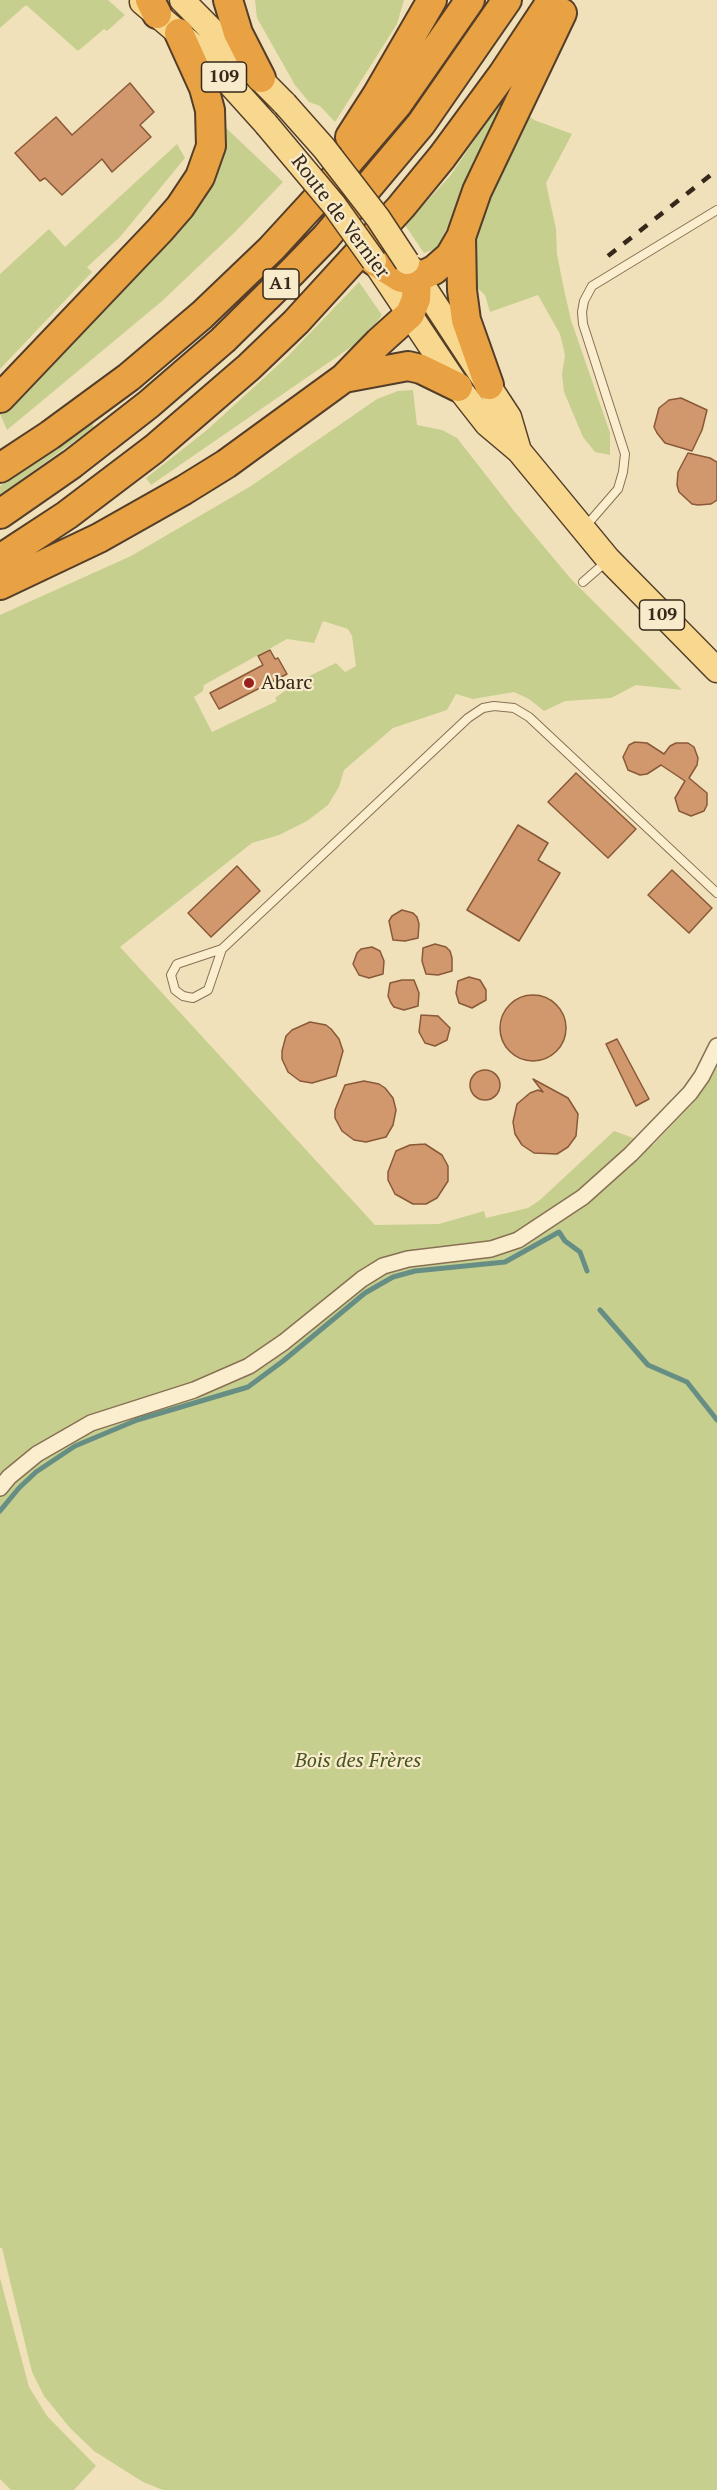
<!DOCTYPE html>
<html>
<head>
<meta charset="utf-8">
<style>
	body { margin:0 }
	canvas { display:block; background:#f0e1bb }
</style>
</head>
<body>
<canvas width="717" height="2490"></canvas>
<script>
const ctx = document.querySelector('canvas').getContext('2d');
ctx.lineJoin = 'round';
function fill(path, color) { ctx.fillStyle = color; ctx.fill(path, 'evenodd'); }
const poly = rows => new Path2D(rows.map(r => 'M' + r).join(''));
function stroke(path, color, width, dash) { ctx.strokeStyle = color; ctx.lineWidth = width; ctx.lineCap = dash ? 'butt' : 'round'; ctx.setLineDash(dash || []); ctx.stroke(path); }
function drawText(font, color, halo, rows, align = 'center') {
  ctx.font = font + ' "PT Serif",serif'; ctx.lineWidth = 4.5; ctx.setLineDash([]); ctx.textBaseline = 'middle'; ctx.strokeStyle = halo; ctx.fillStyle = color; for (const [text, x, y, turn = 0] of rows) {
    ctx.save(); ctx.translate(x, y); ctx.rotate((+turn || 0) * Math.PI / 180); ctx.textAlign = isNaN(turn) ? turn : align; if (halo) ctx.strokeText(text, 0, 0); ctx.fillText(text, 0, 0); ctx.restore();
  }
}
fill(poly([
	[0,0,108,0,125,15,107,31,104,29,78,51,26,5,0,28],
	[255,0,404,0,397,24,335,122,320,106,309,102,295,85,257,18],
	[519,75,523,76,437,248,424,253,405,225,450,176],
	[526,114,534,120,572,134,546,183,556,229,557,254,563,285,571,320,610,433,610,455,595,452,583,437,564,392,562,374,565,355,560,334,538,295,490,312,485,295,473,284,470,242],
	[224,126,283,182,235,232,161,302,7,430,0,414,190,214],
	[177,144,185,158,120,237,87,267,92,272,0,369,0,274,49,229,65,247],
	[359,282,382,315,367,336,151,485,146,478,207,430,288,356],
	[413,390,417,425,442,430,457,438,514,511,571,579,682,690,636,685,611,698,565,701,544,711,529,699,514,692,473,699,456,694,447,710,393,728,344,770,339,787,328,805,307,821,279,835,252,843,120,947,375,1225,439,1224,484,1211,486,1218,528,1208,540,1200,614,1131,653,1145,692,1104,717,1066,717,2490,163,2490,143,2482,94,2451,70,2428,44,2396,32,2372,2,2248,0,2248,0,615,131,556,251,486,377,399,398,391],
	[323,621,348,629,352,636,356,666,345,672,336,663,299,681,275,698,277,701,212,732,194,697,203,691,204,685,287,639,314,643],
	[92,423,94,427,0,495,0,486],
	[0,2278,29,2387,47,2416,96,2466,74,2490,11,2490,0,2479]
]), '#c6cf8e');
stroke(poly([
	[600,1310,648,1365,687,1382,717,1420],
	[0,1511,19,1488,36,1472,75,1446,137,1420,248,1387,283,1361,365,1293,393,1277,415,1271,505,1262,559,1232,565,1241,580,1252,587,1271]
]), '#678e85', 5);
const building = poly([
	[130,83,154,112,140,125,151,137,112,172,102,159,62,195,45,178,40,181,15,153,56,117,72,135,130,83],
	[681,398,707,410,702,430,692,451,665,443,657,433,654,427,659,408,669,400,681,398],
	[688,453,710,458,717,462,717,500,711,504,698,505,692,504,679,492,677,485,678,472,688,453],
	[270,650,275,659,278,658,287,674,219,709,210,693,263,665,258,656,270,650],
	[635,742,647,743,664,754,670,746,676,743,688,743,694,747,698,758,697,765,689,778,707,793,707,805,704,811,691,816,679,811,675,798,685,781,661,765,647,774,640,775,628,770,623,757,629,745,635,742],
	[576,773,636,829,608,858,548,802,576,773],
	[518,825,548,843,538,860,560,873,519,941,467,910,518,825],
	[237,866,260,891,211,937,188,913,237,866],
	[672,870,712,908,689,933,648,895,672,870],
	[402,910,413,913,417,917,419,924,418,938,405,941,393,940,389,921,392,916,402,910],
	[435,944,446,947,450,951,452,958,452,971,438,975,426,974,422,961,423,948,435,944],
	[372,947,380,951,384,961,383,974,369,978,359,975,353,964,357,953,361,949,372,947],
	[469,977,480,980,486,990,486,1000,472,1008,459,1003,456,993,458,981,469,977],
	[402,980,414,980,419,993,418,1006,404,1010,394,1007,391,1003,388,996,390,983,402,980],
	'500 1028a33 33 0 1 1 66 0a33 33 0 1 1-66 0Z',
	[421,1015,438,1016,450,1028,447,1040,435,1046,425,1043,419,1032,421,1015],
	[310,1022,326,1025,331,1029,339,1039,343,1051,336,1076,312,1083,300,1081,288,1072,282,1059,282,1051,286,1036,292,1030,310,1022],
	[617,1039,649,1099,636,1106,606,1044,617,1039],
	'470 1085a15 15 0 1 1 30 0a15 15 0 1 1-30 0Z',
	[533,1079,568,1098,578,1114,576,1136,568,1147,557,1154,534,1153,522,1145,515,1134,513,1122,517,1104,530,1093,538,1090,543,1092,533,1079],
	[364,1081,379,1084,385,1088,393,1098,396,1110,393,1125,386,1137,366,1142,354,1140,342,1131,335,1118,335,1110,345,1085,364,1081],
	[425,1144,442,1155,448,1166,448,1181,437,1198,426,1204,413,1204,395,1194,388,1180,388,1172,396,1151,410,1145,425,1144]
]);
fill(building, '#d1986e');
stroke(building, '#895938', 1.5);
const service = poly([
	[585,527,618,489,623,472,625,454,583,324,582,312,584,301,592,286,717,210],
	[583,582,607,561],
	[222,949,208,990,193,998,183,996,175,990,171,975,177,964,222,949,468,718,483,708,494,706,514,708,529,717,717,893]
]);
const minor = poly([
	[0,1488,9,1477,37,1454,91,1423,194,1390,249,1366,284,1342,362,1279,383,1266,408,1259,491,1249,518,1240,583,1197,631,1154,690,1093,702,1076,717,1046]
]);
const primary = poly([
	[182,0,285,104],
	[142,2,202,53,266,124],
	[376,264,458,387,487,424,519,451,608,559,717,670],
	[412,269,509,417,519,451]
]);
const motorway = poly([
	[150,0,157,14],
	[228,0,238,33,261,78],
	[350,137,377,95,432,0],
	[461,237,462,290,466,320,489,385],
	[374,261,401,278,417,278,434,270,450,256,461,237,477,191,562,13],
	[344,378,408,366,421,369,458,387],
	[0,398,160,230,180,207,200,177,211,146,210,110,204,88,179,33],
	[0,468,50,435,129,377,202,315,271,249,315,201,397,105,470,0],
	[0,514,72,464,149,404,223,340,292,272,326,237,421,124,507,0],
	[0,559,67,515,154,449,249,367,296,322,401,207,442,157,503,74,552,0],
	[0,585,99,538,184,490,226,464,344,378,379,342,410,314,416,299,417,278]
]);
stroke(service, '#887054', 10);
stroke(minor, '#887054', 18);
stroke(primary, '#553e29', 27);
stroke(motorway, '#553e29', 32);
stroke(service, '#fbeece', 8);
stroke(minor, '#fbeece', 15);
stroke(primary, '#f8d88e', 24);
stroke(motorway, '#e8a143', 28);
stroke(poly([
	[608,256,717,170]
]), '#36281a', 4.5, [10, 10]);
const primaryBridge = poly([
	[285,104,324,148,378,218,407,262],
	[266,124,334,205,374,261]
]);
stroke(primaryBridge, '#553e29', 27, []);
stroke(primaryBridge, '#f8d88e', 24);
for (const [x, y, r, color] of [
	[249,683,6,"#9b2120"]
]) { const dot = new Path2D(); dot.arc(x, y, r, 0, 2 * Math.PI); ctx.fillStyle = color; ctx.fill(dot); stroke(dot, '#f7ebcb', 2); }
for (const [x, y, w] of [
	[224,77,45],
	[281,284,36],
	[662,615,45]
]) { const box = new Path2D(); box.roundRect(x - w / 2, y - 15, w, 30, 4.5); ctx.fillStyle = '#f7ebcb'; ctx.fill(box); stroke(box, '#36281a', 1.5); }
drawText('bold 18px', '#36281a', null, [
	["109",224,77],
	["A1",281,284],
	["109",662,615]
]);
drawText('20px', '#36281a', '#f7ebcb', [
	["Route de Vernier",340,217,53]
]);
drawText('20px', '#36281a', '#f7ebcb', [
	["Abarc",261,683]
], 'left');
drawText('italic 20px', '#46541f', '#f7ebcb', [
	["Bois des Frères",358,1761]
]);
</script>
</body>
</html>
